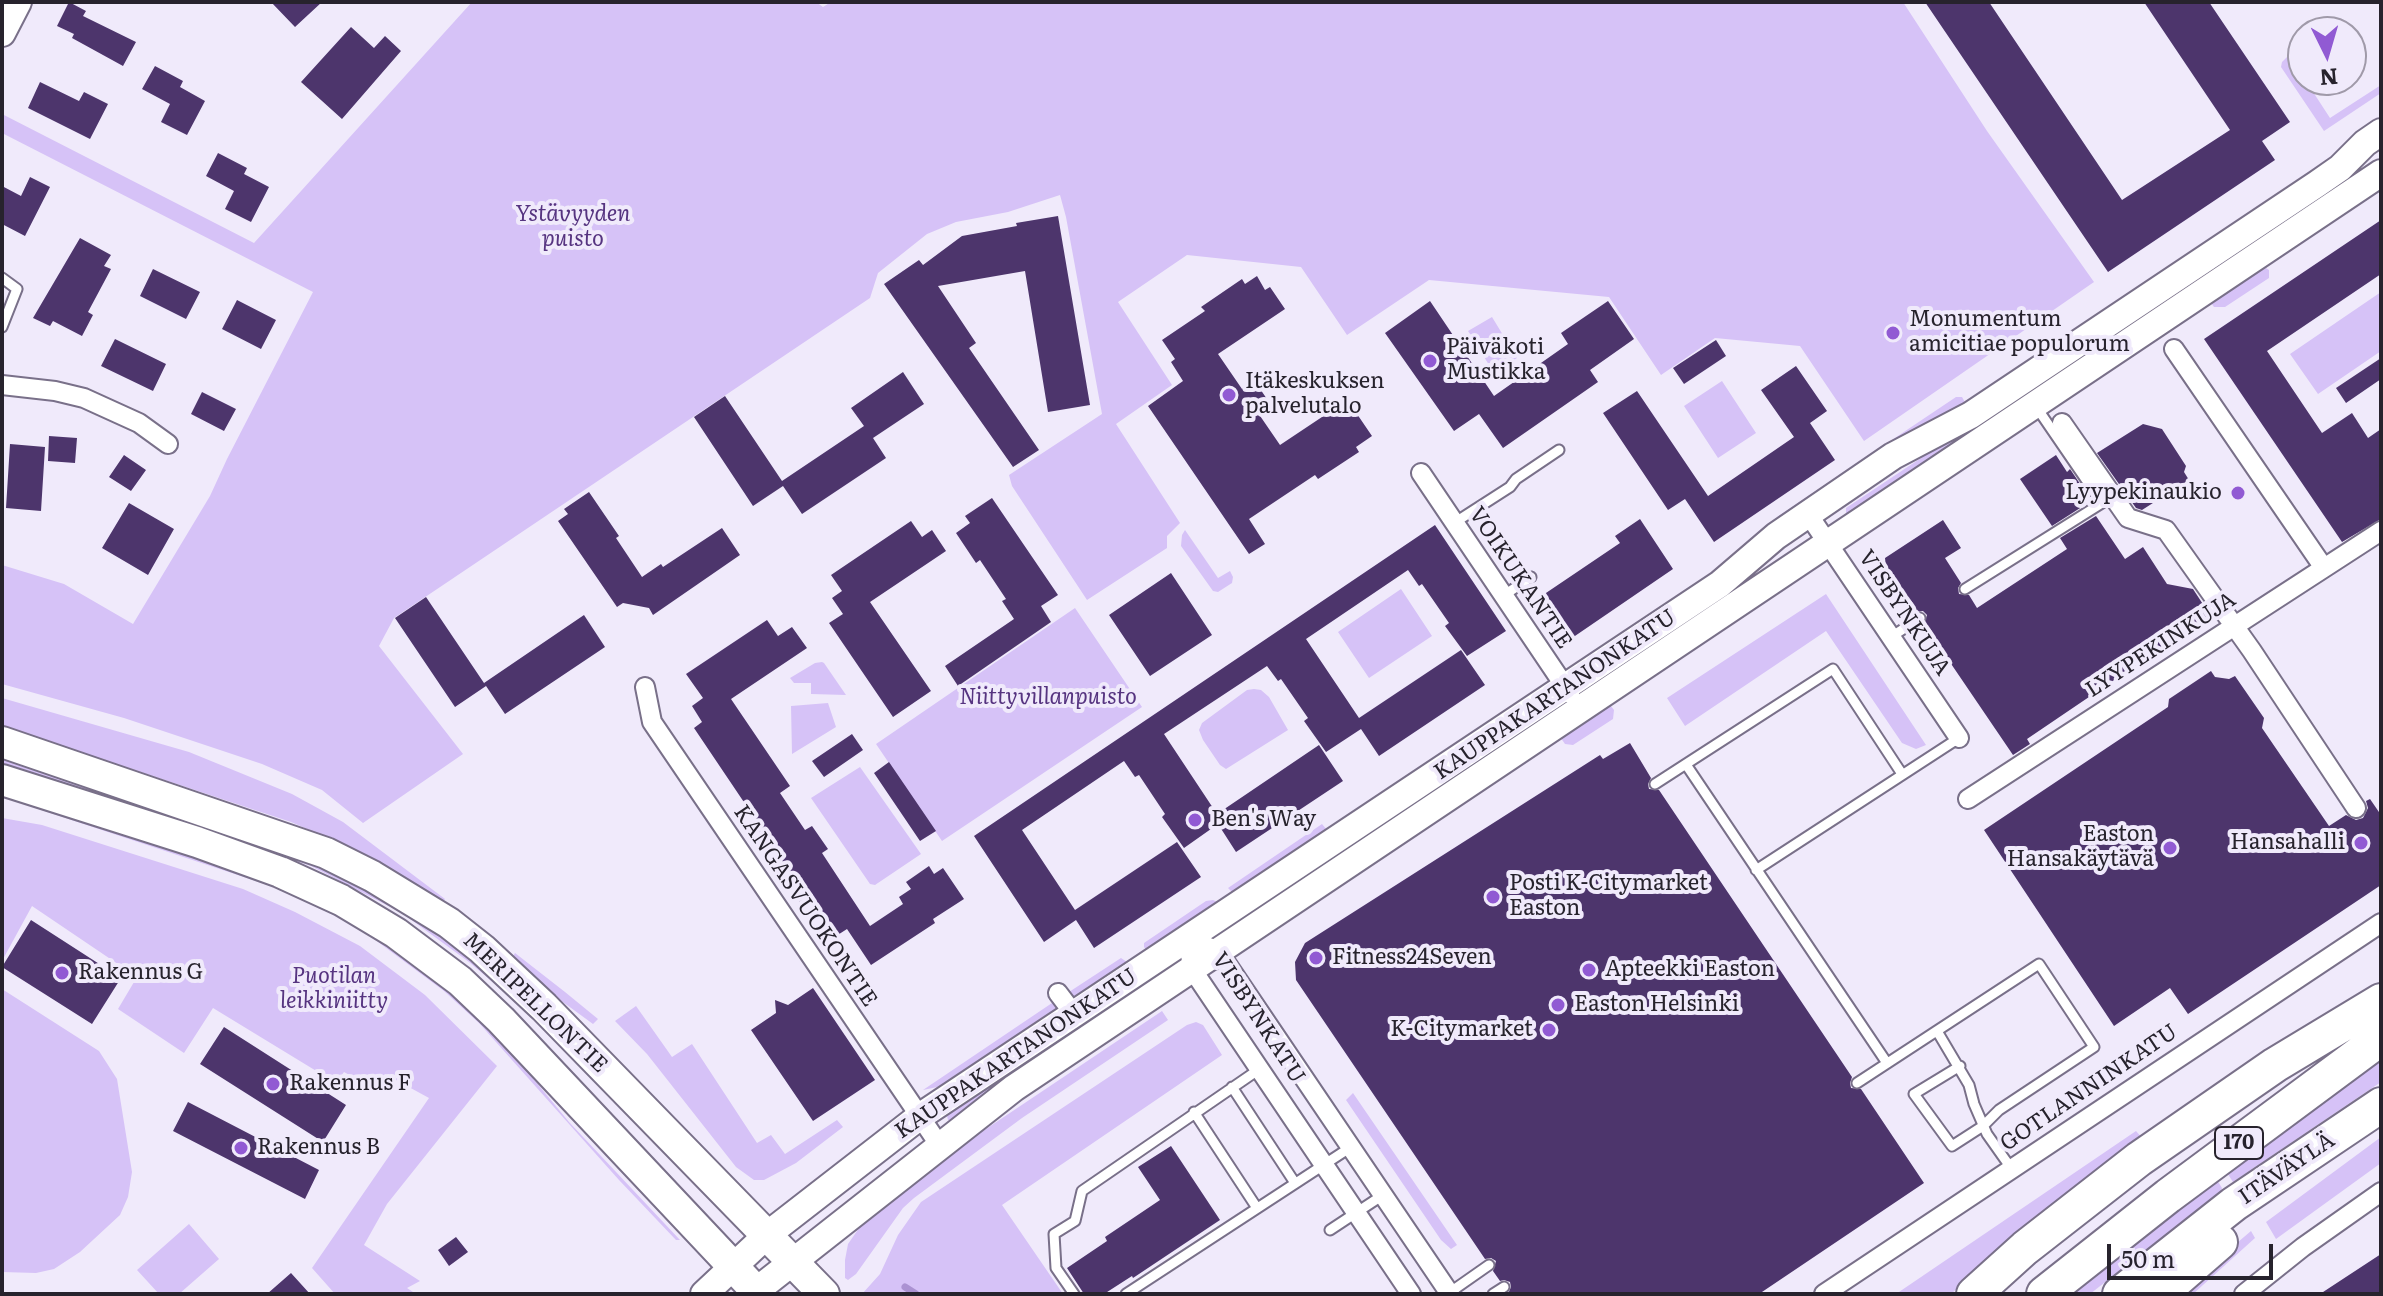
<!DOCTYPE html>
<html>
<head>
<meta charset="utf-8">
<style>
	body { margin:0 }
	#map { position:relative; width:2383px; height:1296px; overflow:hidden; background:#f0eafb; font-family:Literata,serif }
	canvas { display:block }
	.frame { position:absolute; inset:0; border:4px solid #27232d; pointer-events:none }
	.north { position:absolute; left:2287px; top:16px; width:80px; height:80px; box-sizing:border-box; background:#f0eafb; border:2px solid #a09aa9; border-radius:50%; rotate:175deg; font-size:22px; font-weight:700; line-height:32px; text-align:center; color:#27232d }
	.north::after { content:''; display:block; margin:auto; width:28px; height:36px; background:#915ad3; clip-path:polygon(50% 0,100% 100%,50% 72%,0 100%) }
	.scale { position:absolute; left:2107px; top:1244px; width:166px; height:36px; box-sizing:border-box; border:4px solid #27232d; border-top:0; padding-left:10px; font-size:24px; line-height:28px; white-space:nowrap; color:#27232d; -webkit-text-stroke:6px #f0eafb; paint-order:stroke }
</style>
</head>
<body>
<div id="map">
<canvas width="2383" height="1296"></canvas>
<div class="frame"></div>
<div class="north">N</div>
<div class="scale">50 m</div>
</div>
<script>
const ctx = document.querySelector('canvas').getContext('2d');
ctx.lineJoin = 'round';
function fill(path, color) { ctx.fillStyle = color; ctx.fill(path, 'evenodd'); }
const poly = rows => new Path2D(rows.map(r => 'M' + r).join(''));
function stroke(path, color, width, dash) { ctx.strokeStyle = color; ctx.lineWidth = width; ctx.lineCap = dash ? 'butt' : 'round'; ctx.setLineDash(dash || []); ctx.stroke(path); }
function drawText(font, color, halo, rows, align = 'center') {
  ctx.font = font + ' Literata,serif'; ctx.lineWidth = 8; ctx.setLineDash([]); ctx.textBaseline = 'middle'; ctx.strokeStyle = halo; ctx.fillStyle = color; for (const [text, x, y, turn = 0] of rows) {
    ctx.save(); ctx.translate(x, y); ctx.rotate((+turn || 0) * Math.PI / 180); ctx.textAlign = isNaN(turn) ? turn : align; if (halo) ctx.strokeText(text, 0, 0); ctx.fillText(text, 0, 0); ctx.restore();
  }
}
fill(poly([
	[472,2,816,2,823,7,831,2,1903,2,1987,131,2094,282,1864,441,1800,346,1715,338,1661,375,1609,297,1429,280,1347,335,1301,267,1187,255,1118,302,1172,385,1116,424,1180,523,1167,536,1167,548,1087,600,1012,486,1009,475,1102,414,1066,217,1060,195,1008,212,956,222,927,234,878,273,870,298,394,618,379,646,463,754,363,823,322,790,262,764,124,718,2,684,2,565,64,584,133,624,210,496,227,459,313,292,2,133,2,114,254,243],
	[2289,55,2330,118,2381,85,2381,93,2324,131,2281,67,2282,62],
	[2266,268,2269,270,2269,278,2225,307,2214,307,2208,299],
	[2381,292,2381,351,2318,394,2290,354],
	[1492,317,1517,358,1494,373,1468,331],
	[2095,342,2100,352,1846,516,1846,508],
	[1722,381,1756,433,1718,458,1684,406],
	[1956,397,1962,397,1966,404,1776,524,1777,517],
	[1185,530,1218,578,1230,571,1233,577,1232,583,1218,592,1213,591,1181,546,1182,535],
	[1401,589,1432,636,1369,678,1338,632],
	[1826,594,1926,745,1916,749,1902,743,1826,631,1685,726,1667,698],
	[1075,608,1142,707,942,841,876,744],
	[822,662,824,663,846,695,811,694,811,683,794,683,790,678,815,663],
	[1254,689,1261,690,1269,697,1288,730,1226,769,1220,765,1203,740,1199,730,1202,723,1247,690],
	[2,698,189,752,292,794,343,822,445,899,443,902,369,856,291,822,2,726],
	[1607,701,1614,710,1613,719,1573,745,1565,744,1558,734],
	[828,703,836,727,792,754,791,706],
	[2,754,332,870,444,935,523,1004,521,1006,469,962,402,913,311,866,2,765],
	[860,767,921,854,875,885,870,884,811,798],
	[2,793,236,869,300,894,372,933,448,989,482,1021,517,1059,569,1122,680,1240,676,1240,619,1180,479,1023,444,991,370,936,332,913,274,887,2,797],
	[2,818,42,825,243,889,295,912,360,946,425,995,497,1066,387,1204,364,1245,420,1281,407,1288,416,1294,335,1294,312,1268,429,1098,385,1074,374,1089,344,1072,336,1083,213,1008,184,1053,118,1009,137,977,32,906,2,961],
	[1322,824,1327,830,1234,894,1228,888],
	[1213,900,1220,903,1149,953,1144,947,1144,943,1206,901],
	[515,953,565,992,598,1019,593,1024,556,997,512,958],
	[1121,958,1130,964,1074,999,1069,992],
	[1143,982,1149,991,954,1121,948,1120,947,1116,959,1107],
	[2,989,99,1051,117,1079,132,1172,128,1197,120,1215,80,1252,54,1269,36,1273,2,1272],
	[1055,1001,1060,1009,942,1086,923,1090],
	[636,1006,672,1057,692,1044,757,1143,771,1135,785,1154,837,1120,843,1127,796,1163,764,1180,754,1180,736,1167,647,1054,615,1021],
	[1162,1011,1168,1020,1022,1118,914,1198,903,1208,856,1274,848,1280,845,1278,845,1260,848,1244,864,1221,974,1137],
	[1196,1022,1203,1025,1222,1055,1002,1205,1063,1294,862,1294,880,1274,898,1235,921,1202,1187,1025],
	[2381,1055,2381,1082,2233,1182,2224,1168],
	[1353,1093,1457,1245,1451,1249,1441,1240,1346,1100],
	[2136,1131,2143,1139,2022,1230,1951,1294,1896,1294],
	[2381,1137,2381,1163,2276,1239,2266,1222],
	[2217,1180,2222,1188,2221,1191,2090,1294,2067,1294,2092,1272],
	[189,1224,219,1259,179,1294,159,1294,137,1270],
	[2251,1231,2255,1238,2193,1294,2177,1294]
]), '#d6c2f7');
stroke(poly([
	[905,1287,916,1294]
]), '#ab92d2', 7);
fill(poly([
	[69,2,86,11,83,16,136,42,123,66,72,38,74,34,57,26],
	[271,2,322,2,295,27],
	[1925,2,1989,2,2122,200,2230,130,2144,2,2209,2,2290,122,2262,141,2275,160,2108,272],
	[351,27,374,48,385,36,401,51,342,119,301,82],
	[155,66,183,81,180,87,205,101,187,135,161,122,170,104,142,89],
	[40,82,79,101,84,92,108,104,90,139,28,108],
	[218,153,247,168,244,174,269,187,251,222,225,209,234,191,206,176],
	[30,177,50,187,25,236,2,224,2,186,21,196],
	[1058,216,1090,405,1048,412,1025,271,938,286,976,343,969,348,1039,450,1013,467,884,284,919,260,923,265,962,236,1017,226,1016,223],
	[2381,220,2381,274,2267,351,2322,433,2352,413,2368,438,2381,429,2381,519,2342,542,2204,339],
	[80,238,111,255,104,266,111,269,88,312,93,315,82,336,53,321,50,326,33,318],
	[153,269,200,292,186,319,140,296],
	[1257,276,1265,290,1270,287,1285,309,1218,354,1242,389,1254,380,1269,402,1256,410,1280,445,1343,403,1353,417,1357,414,1372,436,1356,447,1359,452,1318,479,1315,475,1249,519,1265,544,1249,554,1148,406,1183,381,1171,362,1175,359,1162,340,1205,311,1201,307,1242,279,1245,284],
	[237,300,276,320,261,349,222,329],
	[1430,301,1494,396,1568,344,1561,333,1608,301,1634,339,1590,370,1598,382,1503,448,1479,414,1454,431,1385,333],
	[115,339,166,364,153,391,101,366],
	[1716,340,1726,356,1684,384,1673,368],
	[2381,358,2381,379,2346,403,2336,388],
	[1796,366,1827,411,1810,423,1835,460,1714,542,1685,499,1668,510,1603,413,1637,391,1708,496,1794,437,1761,390],
	[903,372,924,404,873,438,886,458,802,514,783,486,753,506,694,417,725,396,782,481,864,426,851,408],
	[202,392,236,409,224,431,191,414],
	[2143,424,2162,429,2186,466,2184,472,2189,480,2142,510,2136,508,2097,453],
	[49,436,77,438,75,463,48,461],
	[10,444,45,447,41,511,6,508],
	[124,455,146,470,131,491,109,477],
	[2056,455,2067,472,2070,469,2091,500,2085,499,2088,503,2052,526,2020,479],
	[589,492,619,536,616,538,642,577,661,564,663,567,722,528,740,555,653,615,649,608,623,603,617,607,558,521,568,514,564,509],
	[992,498,1058,595,1041,606,1051,622,958,686,945,666,1014,619,1002,601,1006,599,980,560,976,563,956,533,970,523,965,516],
	[129,503,174,529,148,575,102,548],
	[2096,516,2125,559,2143,547,2167,584,2193,589,2210,615,2027,739,2030,744,2013,755,1924,624,1927,615,1923,611,1916,612,1886,568,1885,558,1943,520,1961,548,1945,558,1961,583,1958,588,1959,594,1969,595,1977,608,2067,549,2060,538],
	[1640,519,1673,569,1572,638,1543,595,1620,543,1615,536],
	[911,521,922,537,932,530,946,551,870,602,931,691,893,717,829,623,843,614,832,598,842,591,831,575],
	[1435,525,1506,631,1467,656,1445,626,1449,623,1422,584,1419,586,1408,570,1306,639,1359,718,1461,650,1485,685,1379,756,1361,729,1326,752,1304,721,1308,718,1281,679,1278,681,1267,666,1164,734,1217,814,1319,745,1343,781,1236,852,1218,824,1184,848,1162,817,1165,814,1139,775,1135,777,1124,761,1022,830,1075,910,1177,842,1201,877,1094,948,1076,920,1044,942,974,836],
	[1171,573,1212,635,1150,676,1109,615],
	[426,597,486,686,455,707,395,618],
	[584,615,605,647,505,714,484,683],
	[767,620,778,636,792,627,807,648,731,699,790,786,780,793,805,830,812,826,828,849,822,853,870,926,903,904,899,897,911,889,906,882,929,866,934,874,943,868,964,899,933,919,935,923,871,965,847,929,833,938,811,905,805,909,790,888,797,883,776,852,770,856,755,834,762,829,694,728,702,722,692,706,703,698,686,674],
	[2211,671,2215,677,2229,679,2235,676,2264,718,2262,728,2329,826,2346,815,2356,820,2363,818,2368,808,2366,801,2370,799,2381,815,2381,885,2188,1014,2170,988,2114,1026,1984,830,2168,707,2169,699],
	[852,734,863,750,824,777,812,761],
	[1630,743,1651,778,1648,784,1649,789,1659,790,1852,1077,1850,1083,1851,1088,1861,1089,1924,1183,1759,1294,1508,1294,1511,1287,1510,1282,1504,1280,1500,1281,1493,1271,1496,1261,1491,1258,1485,1259,1296,980,1295,962,1305,943,1600,755,1603,759],
	[889,762,936,831,920,841,874,773],
	[31,920,121,978,92,1024,2,967],
	[813,988,875,1080,813,1121,751,1030,776,1013,775,1000,788,1005],
	[224,1027,346,1105,323,1142,200,1064],
	[188,1102,319,1170,305,1199,173,1131],
	[1171,1146,1220,1220,1133,1278,1132,1276,1104,1294,1084,1294,1067,1268,1107,1241,1105,1237,1160,1200,1138,1167],
	[456,1237,468,1252,449,1266,438,1250],
	[2381,1254,2381,1294,2320,1294],
	[291,1273,310,1294,267,1294]
]), '#4d356c');
const lane = poly([
	[2,278,17,289,2,327],
	[1454,523,1510,487,1516,479,1559,450],
	[1965,589,2102,503,2037,408],
	[1503,596,1531,577],
	[1891,637,1920,618],
	[1687,766,1887,1063],
	[1655,784,1833,669,1902,774],
	[1756,870,1959,738],
	[1937,1031,1969,1085,1974,1104,1987,1134,2011,1168],
	[1857,1083,2039,964,2094,1047,1999,1110,1983,1126,1952,1146,1914,1094,1960,1066],
	[1232,1087,1295,1183],
	[1194,1112,1257,1208],
	[1330,1230,1383,1195],
	[1449,1293,1489,1265],
	[1074,1294,1056,1268,1054,1234,1075,1221,1082,1191,1261,1068],
	[1126,1294,1351,1147],
	[1493,1294,1504,1287]
]);
const street = poly([
	[2174,349,2324,568],
	[2,385,55,391,84,398,139,423,168,444],
	[2062,423,2128,518,2166,530,2252,651,2356,808],
	[1421,473,1570,694],
	[1808,514,1959,738],
	[645,687,652,722,940,1146],
	[1968,799,2381,531],
	[1188,938,1218,951,1450,1294],
	[1188,938,1192,969,1411,1294],
	[1058,993,1074,1014],
	[1824,1294,2381,923],
	[2244,1294,2303,1247,2381,1192]
]);
const secondary = poly([
	[2,33,18,2],
	[704,1294,767,1235,919,1117,1720,584,1776,536,1893,456,1971,415,2317,184,2340,168,2365,143,2381,132],
	[752,1294,1014,1088,2381,173]
]);
const primary = poly([
	[2,742,326,853,372,876,449,923,482,949,544,1007,824,1294],
	[2,780,197,842,280,872,341,900,396,933,460,981,501,1020,759,1294]
]);
const highway = poly([
	[1974,1294,2025,1248,2139,1159,2275,1065,2381,1001],
	[2044,1294,2168,1196,2381,1038],
	[2120,1294,2234,1204,2381,1105],
	[2160,1294,2220,1242]
]);
stroke(lane, '#797089', 13);
stroke(street, '#797089', 22);
stroke(secondary, '#797089', 30);
stroke(primary, '#797089', 34);
stroke(highway, '#797089', 38);
stroke(lane, '#fff', 9);
stroke(street, '#fff', 18);
stroke(secondary, '#fff', 26);
stroke(primary, '#fff', 30);
stroke(highway, '#fff', 34);
for (const [x, y, r, color] of [
	[1893,333,8,"#915ad3"],
	[1430,361,8,"#915ad3"],
	[1229,395,8,"#915ad3"],
	[2238,493,8,"#915ad3"],
	[1195,820,8,"#915ad3"],
	[2361,843,8,"#915ad3"],
	[2170,848,8,"#915ad3"],
	[1493,897,8,"#915ad3"],
	[1316,958,8,"#915ad3"],
	[1589,970,8,"#915ad3"],
	[62,973,8,"#915ad3"],
	[1558,1005,8,"#915ad3"],
	[1549,1030,8,"#915ad3"],
	[273,1084,8,"#915ad3"],
	[241,1148,8,"#915ad3"]
]) { const dot = new Path2D(); dot.arc(x, y, r, 0, 2 * Math.PI); ctx.fillStyle = color; ctx.fill(dot); stroke(dot, '#f0eafb', 3); }
for (const [x, y, w] of [
	[2239,1143,48]
]) { const box = new Path2D(); box.roundRect(x - w / 2, y - 16, w, 32, 6); ctx.fillStyle = '#f0eafb'; ctx.fill(box); stroke(box, '#27232d', 2); }
drawText('bold 20px', '#27232d', null, [
	["170",2239,1143]
]);
drawText('italic 22px', '#563480', '#f0eafb', [
	["Ystävyyden",573,215],
	["puisto",573,240],
	["Niittyvillanpuisto",1048,698],
	["Puotilan",334,977],
	["leikkiniitty",334,1002]
]);
drawText('22px', '#27232d', '#f0eafb', [
	["Monumentum",1909,320],
	["amicitiae populorum",1909,345],
	["Päiväkoti",1446,348],
	["Mustikka",1446,373],
	["Itäkeskuksen",1245,382],
	["palvelutalo",1245,407],
	["Lyypekinaukio",2222,493,"right"],
	["Ben's Way",1211,820],
	["Easton",2154,835,"right"],
	["Hansakäytävä",2154,860,"right"],
	["Hansahalli",2345,843,"right"],
	["Posti K-Citymarket",1509,884],
	["Easton",1509,909],
	["Fitness24Seven",1332,958],
	["Apteekki Easton",1605,970],
	["Rakennus G",78,973],
	["Easton Helsinki",1574,1005],
	["K-Citymarket",1533,1030,"right"],
	["Rakennus F",289,1084],
	["Rakennus B",257,1148]
], 'left');
drawText('22px', '#27232d', '#f0eafb', [
	["VOIKUKANTIE",1520,578,56],
	["VISBYNKUJA",1904,613,56],
	["LYYPEKINKUJA",2161,645,-33],
	["KAUPPAKARTANONKATU",1555,695,-34],
	["KANGASVUOKONTIE",805,906,56],
	["MERIPELLONTIE",535,1003,44],
	["VISBYNKATU",1258,1018,57],
	["KAUPPAKARTANONKATU",1016,1054,-34],
	["GOTLANNINKATU",2089,1088,-34],
	["ITÄVÄYLÄ",2287,1169,-34]
]);
</script>
</body>
</html>
